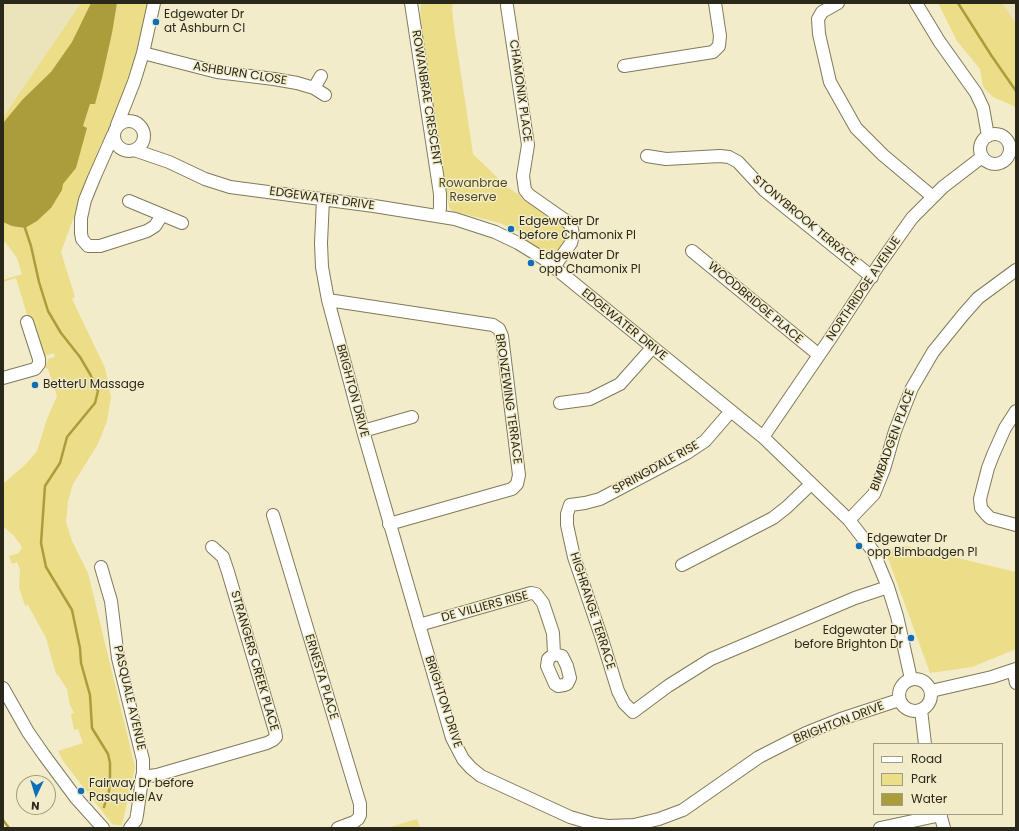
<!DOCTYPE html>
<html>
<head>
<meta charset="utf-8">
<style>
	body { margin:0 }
	#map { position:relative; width:1019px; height:831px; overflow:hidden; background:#f2ecca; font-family:Poppins,sans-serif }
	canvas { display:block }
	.frame { position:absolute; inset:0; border:4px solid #2a281b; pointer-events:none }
	.legend { position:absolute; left:873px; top:743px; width:130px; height:72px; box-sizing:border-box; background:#f2ecca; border:1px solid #a29e84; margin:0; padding:5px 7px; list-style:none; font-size:12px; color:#2a281b }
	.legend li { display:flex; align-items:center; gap:8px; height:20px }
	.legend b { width:20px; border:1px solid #a29e84 }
	.north { position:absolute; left:16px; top:775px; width:40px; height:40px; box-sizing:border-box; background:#f2ecca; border:1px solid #a29e84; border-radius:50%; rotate:184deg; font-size:11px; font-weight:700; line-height:16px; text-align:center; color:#2a281b }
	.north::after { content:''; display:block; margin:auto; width:14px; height:18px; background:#0d6eba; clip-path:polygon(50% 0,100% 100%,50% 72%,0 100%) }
</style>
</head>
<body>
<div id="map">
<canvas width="1019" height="831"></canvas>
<div class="frame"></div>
<ul class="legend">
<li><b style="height:5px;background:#fff"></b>Road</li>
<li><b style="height:11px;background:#ecdd88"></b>Park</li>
<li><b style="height:11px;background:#ac9d3c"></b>Water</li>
</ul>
<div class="north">N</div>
</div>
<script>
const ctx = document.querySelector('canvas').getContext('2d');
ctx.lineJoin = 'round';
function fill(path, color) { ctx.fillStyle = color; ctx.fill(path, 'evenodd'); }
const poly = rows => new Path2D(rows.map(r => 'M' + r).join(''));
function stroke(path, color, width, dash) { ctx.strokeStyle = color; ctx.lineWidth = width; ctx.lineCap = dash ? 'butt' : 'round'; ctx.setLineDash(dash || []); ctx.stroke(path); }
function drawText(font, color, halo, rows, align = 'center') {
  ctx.font = font + ' Poppins,sans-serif'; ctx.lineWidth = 3; ctx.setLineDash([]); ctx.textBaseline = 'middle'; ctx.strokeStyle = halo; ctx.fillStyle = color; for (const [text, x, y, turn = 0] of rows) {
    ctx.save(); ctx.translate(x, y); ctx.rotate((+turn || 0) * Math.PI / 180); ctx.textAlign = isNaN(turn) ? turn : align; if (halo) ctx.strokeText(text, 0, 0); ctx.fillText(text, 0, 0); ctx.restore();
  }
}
fill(poly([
	[3,3,81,3,3,117],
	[991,3,1016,3,1016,39]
]), '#ebe4ba');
fill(poly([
	[81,3,148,3,135,58,117,117,109,130,109,141,101,143,61,252,75,297,72,299,105,368,111,397,107,421,98,444,73,484,68,501,66,522,72,541,88,573,135,767,122,825,116,825,112,824,63,761,58,751,83,743,78,729,74,730,71,714,74,713,70,705,67,689,58,675,56,674,46,638,28,605,25,606,19,587,20,570,17,562,12,564,9,556,19,553,22,547,14,536,3,526,3,484,27,463,37,451,47,419,57,396,48,369,45,368,48,359,55,357,54,353,45,356,36,329,32,331,16,278,3,282,3,280,22,274,17,258,6,243,3,242,3,117],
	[421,3,453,3,452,9,454,28,473,154,507,187,565,224,570,232,561,253,554,256,545,253,520,236,521,233,500,223,452,211,449,207,420,22],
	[938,3,1002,3,1016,24,1016,107,993,97,983,87,980,69,957,41],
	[907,546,1016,572,1016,649,972,667,930,673,885,550],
	[417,819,420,828,387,828]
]), '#ecdd88');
fill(poly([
	[91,3,117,3,112,33,102,78,95,104,90,104,83,126,87,128,76,168,63,184,62,190,51,208,37,221,25,228,12,226,3,222,3,123,23,99,51,72,72,42]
]), '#ac9d3c');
stroke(poly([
	[958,3,991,55,1016,91],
	[25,228,31,246,39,282,48,311,61,333,80,357,90,374,98,391,95,403,67,437,60,463,45,486,41,543,46,567,72,610,80,648,81,663,90,695,92,728,108,754,110,763,110,776,109,791,104,807],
	[3,820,9,828]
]), '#ac9d3c', 2.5);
const minor = poly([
	[411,3,440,194,440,208,438,216],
	[838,3,822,12,818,19,819,34,830,82,856,128,883,155,933,197],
	[916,3,939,41,976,93,983,108,988,136],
	[507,6,528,145,523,176,525,190,529,195,569,223,572,229,573,235,571,243,554,267],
	[143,53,217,72,274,79,297,83,314,88,325,95],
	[624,66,713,52,719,46,720,36,715,3],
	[314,88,321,76],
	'114 136a15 15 0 1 1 30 0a15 15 0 1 1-30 0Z',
	[117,125,134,82,143,53,154,3],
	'980 149a15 15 0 1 1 30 0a15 15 0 1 1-30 0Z',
	[113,135,94,178,85,200,81,218,81,233,82,239,88,246,100,246,147,231,155,226,162,215],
	[134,150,169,162,205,179,230,187,374,206,455,219,495,232,518,243,544,259,763,437,849,520,873,551,888,587,897,616,911,679],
	[647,156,666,159,720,156,729,157,738,162,764,190,872,277],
	[323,199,321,243,322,267,328,300,363,431,452,738,463,759,471,768,481,776,570,817,594,824,608,826,634,825,659,819,683,810,759,757,806,733,841,719,899,700],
	[129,201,182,223],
	[692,251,819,355],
	[328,300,493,325,499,329,502,336,519,475,517,484,512,489,389,524],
	[3,378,35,369,39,364,39,359,27,322],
	[560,403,590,399,620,384,652,348],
	[731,411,705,441,687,453,600,499,585,503,570,505,567,514,567,525,574,557,601,636,618,691,624,703,633,712,668,686,711,659,855,598,888,587],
	[1016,411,1005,428,993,455,988,468,980,499,981,508,986,514,990,518,1016,525],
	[363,431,412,417],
	[763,437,830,339,878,266,912,218,943,187,982,157],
	[273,515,360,804,360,815,358,819,354,822,338,828],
	[849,520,874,494,884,469,895,431,912,388,933,352,963,315,978,298,1016,270],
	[682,565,773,518,787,507,811,484],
	[101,567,111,601,118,658,143,760,143,772,137,815,136,820,130,828],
	[419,625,531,593,536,594,543,603,553,633,554,654],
	[554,654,562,656,567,666,570,678,567,684,564,685,558,686,555,684,547,666,548,659,554,654],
	[1013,670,1016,683],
	'899 695a16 16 0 1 1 32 0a16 16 0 1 1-32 0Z',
	[3,688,28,732,44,755,76,798,103,828],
	[931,691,992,677,1016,669],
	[921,710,925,744],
	[142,777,157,775,267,743,273,740,276,737,275,731,228,572,223,557,212,547],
	[940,814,944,828],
	[880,828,941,815]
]);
stroke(minor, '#7f7a5a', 14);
stroke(minor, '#fff', 12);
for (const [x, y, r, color] of [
	[156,22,4,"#0d6eba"],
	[511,229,4,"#0d6eba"],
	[531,263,4,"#0d6eba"],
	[35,385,4,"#0d6eba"],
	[859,546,4,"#0d6eba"],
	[911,638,4,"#0d6eba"],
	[81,791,4,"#0d6eba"]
]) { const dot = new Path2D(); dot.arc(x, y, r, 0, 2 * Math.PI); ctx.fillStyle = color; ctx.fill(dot); stroke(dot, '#f2ecca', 1.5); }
drawText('12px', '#2a281b', '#f2ecca', [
	["Edgewater Dr",164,15],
	["at Ashburn Cl",164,29],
	["Edgewater Dr",519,222],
	["before Chamonix Pl",519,236],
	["Edgewater Dr",539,256],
	["opp Chamonix Pl",539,270],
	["BetterU Massage",43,385],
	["Edgewater Dr",867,539],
	["opp Bimbadgen Pl",867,553],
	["Edgewater Dr",903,631,"right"],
	["before Brighton Dr",903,645,"right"],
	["Fairway Dr before",89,784],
	["Pasquale Av",89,798]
], 'left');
drawText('12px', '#2a281b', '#f2ecca', [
	["ASHBURN CLOSE",240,74,9],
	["CHAMONIX PLACE",520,91,82],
	["ROWANBRAE CRESCENT",426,98,81],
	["EDGEWATER DRIVE",322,199,8],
	["STONYBROOK TERRACE",805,221,40],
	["NORTHRIDGE AVENUE",864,289,-56],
	["WOODBRIDGE PLACE",755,303,40],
	["EDGEWATER DRIVE",624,325,39],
	["BRIGHTON DRIVE",352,391,75],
	["BRONZEWING TERRACE",508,399,82],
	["BIMBADGEN PLACE",893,440,-70],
	["SPRINGDALE RISE",656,468,-29],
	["DE VILLIERS RISE",485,607,-15],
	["HIGHRANGE TERRACE",592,611,72],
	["STRANGERS CREEK PLACE",254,661,74],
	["ERNESTA PLACE",321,677,73],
	["PASQUALE AVENUE",129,698,77],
	["BRIGHTON DRIVE",443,702,72],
	["BRIGHTON DRIVE",839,723,-21]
]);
drawText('12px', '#4f4820', '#f2ecca', [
	["Rowanbrae",473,184],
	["Reserve",473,198]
]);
</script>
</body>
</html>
